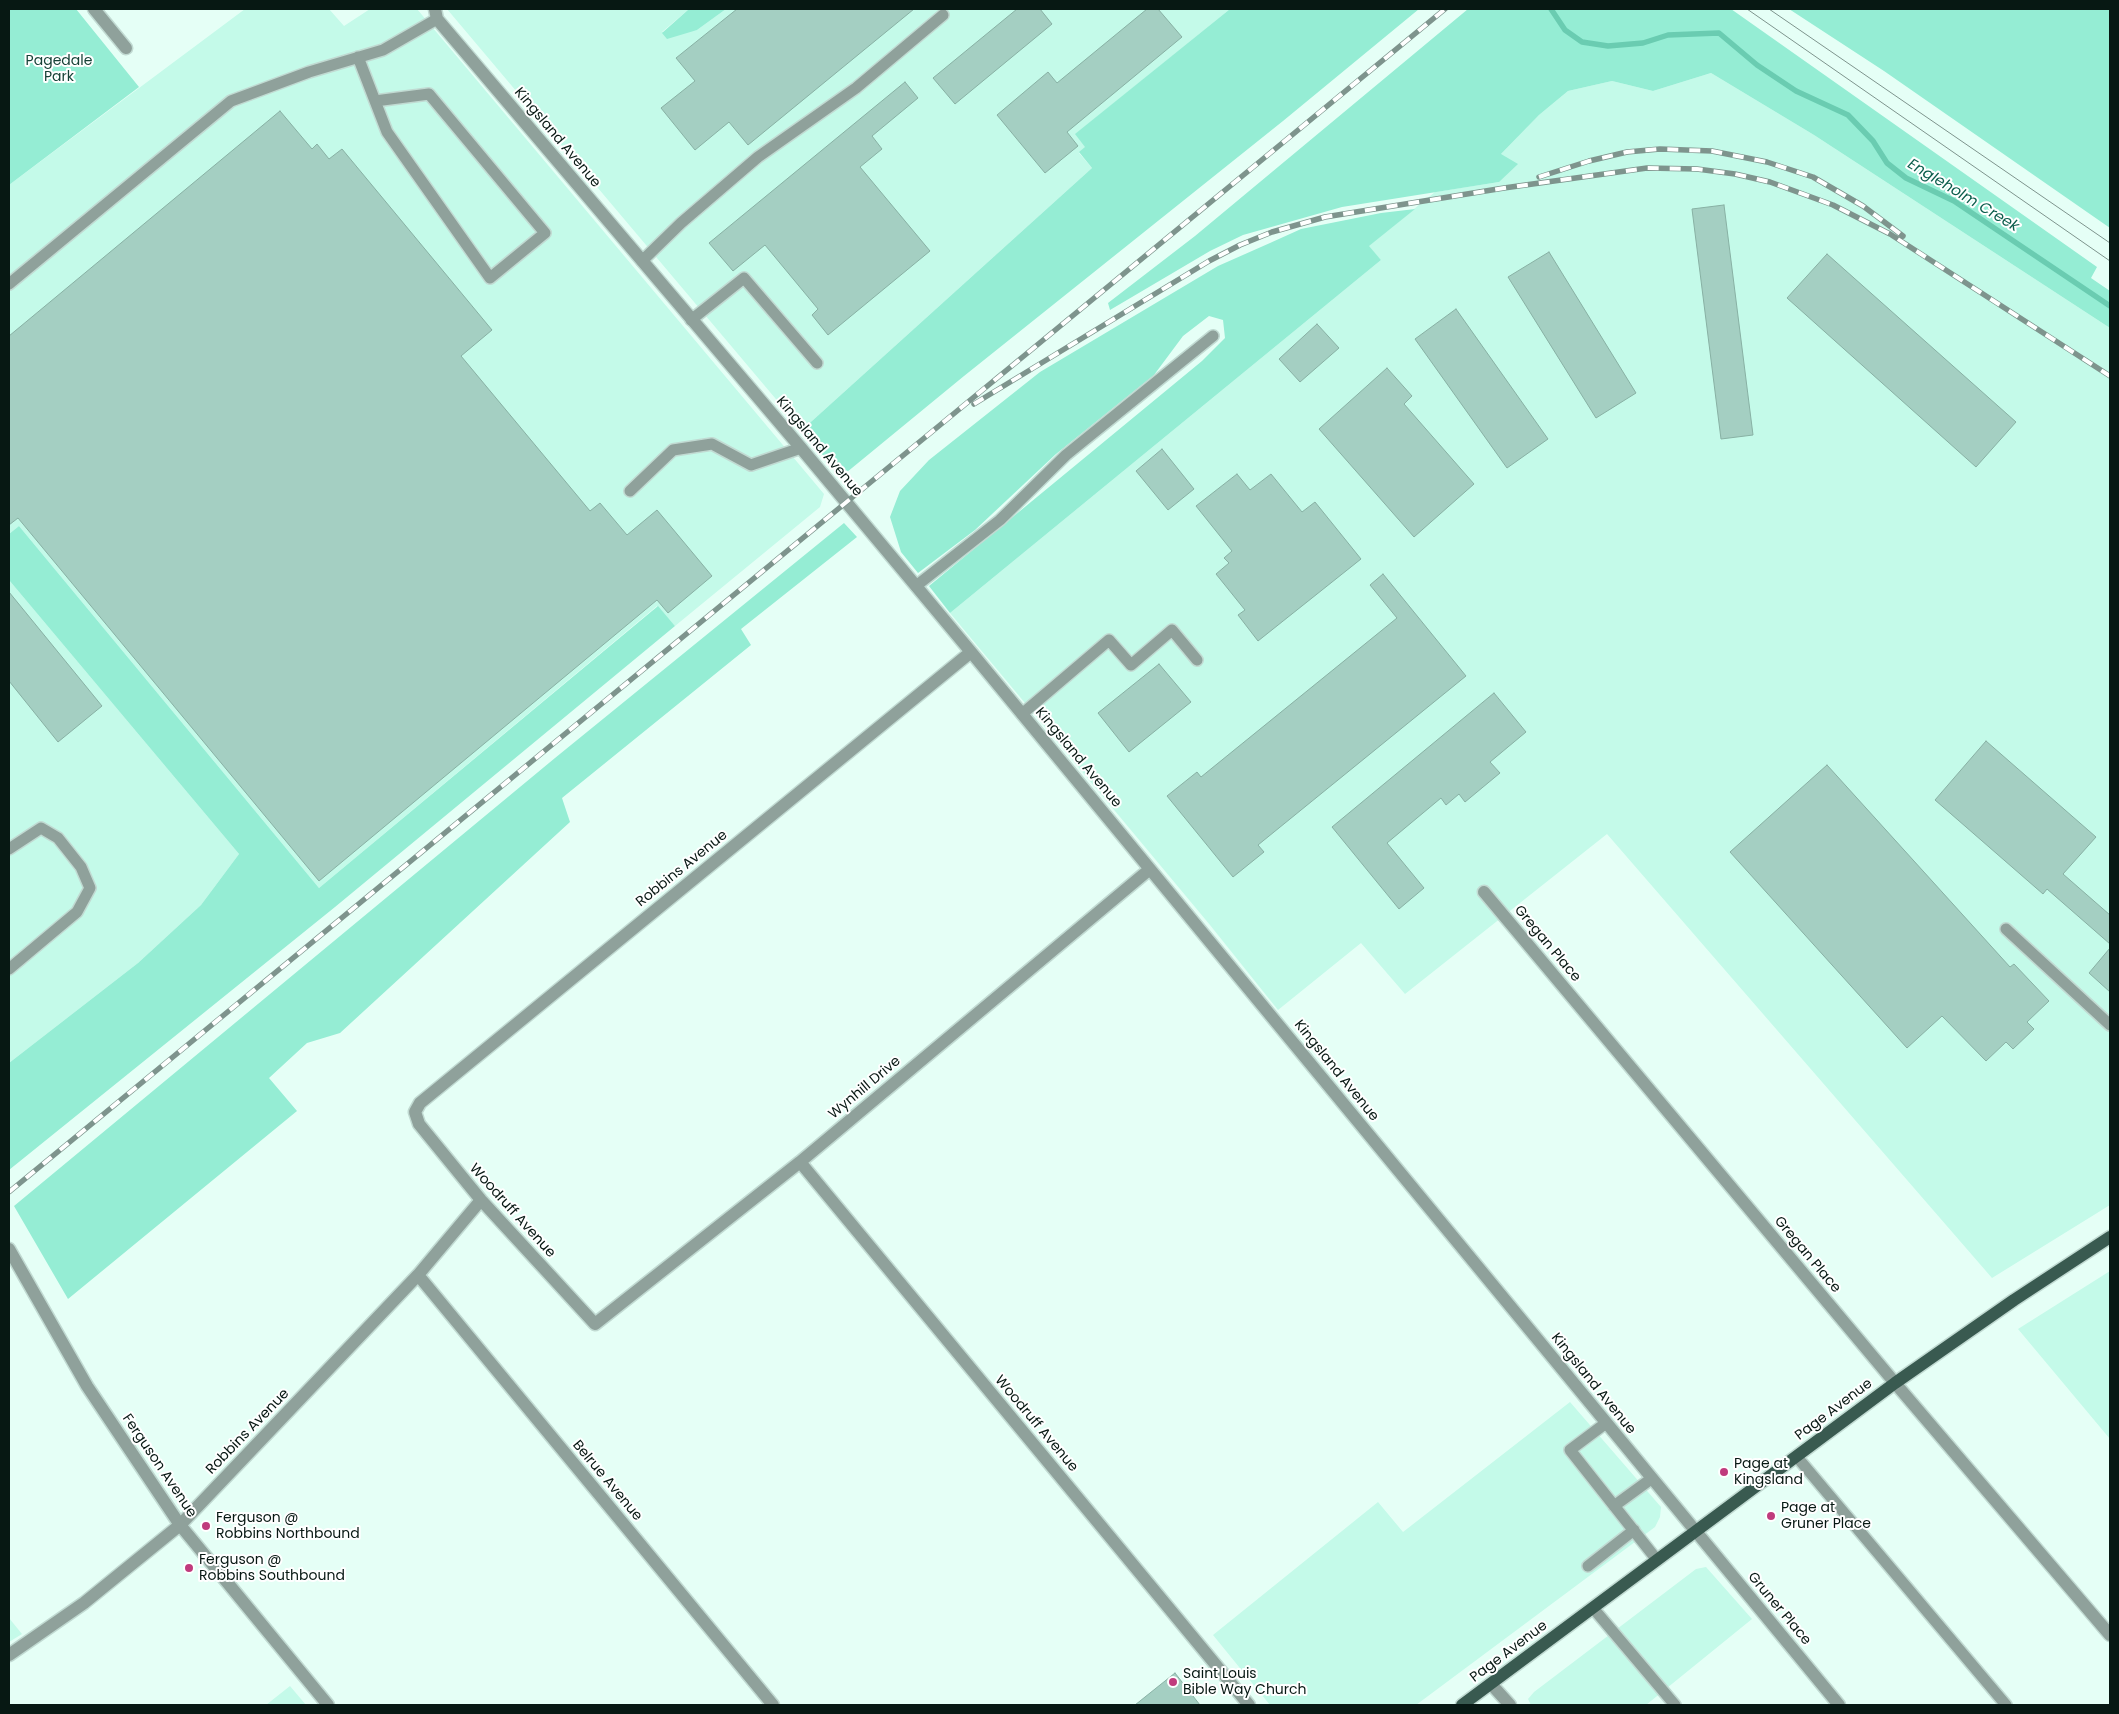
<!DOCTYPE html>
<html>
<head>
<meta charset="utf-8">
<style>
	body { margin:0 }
	#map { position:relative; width:2119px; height:1714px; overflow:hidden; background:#e5fff6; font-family:Poppins,sans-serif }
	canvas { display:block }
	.frame { position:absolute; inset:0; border:10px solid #071813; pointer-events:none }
</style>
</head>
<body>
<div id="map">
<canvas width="2119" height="1714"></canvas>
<div class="frame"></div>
</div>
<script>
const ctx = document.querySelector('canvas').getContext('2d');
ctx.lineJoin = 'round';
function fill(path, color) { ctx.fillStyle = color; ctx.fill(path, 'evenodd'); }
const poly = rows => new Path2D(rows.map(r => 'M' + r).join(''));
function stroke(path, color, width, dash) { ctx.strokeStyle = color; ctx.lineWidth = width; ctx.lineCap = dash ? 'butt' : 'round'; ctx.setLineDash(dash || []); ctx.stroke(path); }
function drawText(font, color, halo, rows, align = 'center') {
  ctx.font = font + ' Poppins,sans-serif'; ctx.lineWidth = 4; ctx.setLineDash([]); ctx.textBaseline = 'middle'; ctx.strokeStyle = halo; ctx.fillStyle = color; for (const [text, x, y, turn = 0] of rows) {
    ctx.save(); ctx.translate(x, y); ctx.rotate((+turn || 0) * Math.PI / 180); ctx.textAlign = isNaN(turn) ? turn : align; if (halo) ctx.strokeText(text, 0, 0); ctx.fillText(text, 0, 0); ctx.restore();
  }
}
fill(poly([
	[245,9,329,9,344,26,370,9,417,9,824,494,820,507,675,626,657,606,319,888,19,526,9,534,9,185],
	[447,9,689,9,662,32,697,30,726,9,1230,9,1076,134,1086,147,1079,153,1092,168,802,430],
	[1711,73,1814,135,2110,328,2110,1205,1992,1278,1607,834,1405,994,1361,943,1278,1010,1210,925,950,613,1381,260,1368,246,1435,192,1499,182,1501,154,1539,115,1568,91,1612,81,1653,91],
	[9,580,239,854,201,905,138,963,9,1063],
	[2110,1271,2110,1439,2018,1329],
	[1570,1402,1661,1507,1660,1517,1655,1527,1416,1705,1270,1705,1213,1635,1378,1502,1403,1532],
	[1706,1567,1752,1619,1646,1705,1531,1705,1528,1699,1534,1692,1696,1569],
	[9,1618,22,1634,9,1642],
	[290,1686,306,1705,266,1705]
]), '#c4fae9');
fill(poly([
	[9,9,76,9,139,87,9,185],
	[689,9,726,9,697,30,667,39,662,33],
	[1230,9,1419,9,1283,121,964,376,841,477,802,430,1092,168,1079,152,1085,147,1075,134],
	[1468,9,1731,9,2097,267,2091,278,2110,291,2110,328,1814,135,1711,73,1653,91,1612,81,1568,91,1539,115,1501,154,1518,164,1499,182,1342,207,1243,235,1210,251,1110,310,1108,303,1195,236],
	[1789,9,2110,9,2110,228,1884,71],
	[1415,209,1369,246,1381,260,950,613,929,586,1202,361,1225,338,1223,320,1209,316,1183,336,1154,375,1056,454,975,530,918,573,901,552,890,517,900,491,929,460,1040,372,1218,266,1270,243,1301,229,1381,213],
	[844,523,857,537,741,629,751,645,562,798,570,822,340,1033,307,1043,269,1078,297,1111,68,1299,14,1206,555,758],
	[19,526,319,888,658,606,675,626,335,907,9,1170,9,1063,138,963,201,905,239,854,9,580,9,534]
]), '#95edd4');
stroke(poly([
	[1551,9,1565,30,1582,42,1608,46,1643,43,1668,35,1719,33,1757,65,1796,91,1848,115,1873,141,1887,163,1906,178,1954,201,2110,306]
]), '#6accb1', 5.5);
const building = poly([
	[737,9,914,9,748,145,729,122,695,150,661,108,695,81,676,58,737,9],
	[1017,9,1040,9,1052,24,955,104,933,78,1017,9],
	[1147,9,1158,9,1182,37,1067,132,1078,146,1045,173,997,115,1048,72,1057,83,1147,9],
	[905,82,918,98,872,136,882,149,860,167,930,251,828,335,812,315,818,309,765,245,733,271,709,243,905,82],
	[280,111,312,149,317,144,329,159,342,149,492,330,461,356,590,511,600,503,627,535,657,510,712,576,668,613,657,600,319,881,18,518,9,525,9,336,280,111],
	[1724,205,1753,435,1721,439,1692,209,1724,205],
	[1549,252,1636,393,1596,418,1508,277,1549,252],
	[1827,254,2016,422,1976,467,1787,298,1827,254],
	[1456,309,1548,439,1507,468,1415,339,1456,309],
	[1317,324,1339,348,1300,382,1279,359,1317,324],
	[1387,368,1412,396,1404,404,1474,484,1414,537,1319,429,1387,368],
	[1162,449,1194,489,1168,510,1136,471,1162,449],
	[1237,474,1250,490,1271,474,1302,512,1315,502,1361,559,1258,641,1238,615,1245,610,1216,574,1229,563,1224,558,1232,551,1196,506,1237,474],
	[1383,574,1466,676,1258,845,1264,852,1233,877,1167,796,1197,772,1201,777,1397,618,1370,585,1383,574],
	[9,592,102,706,58,742,9,681,9,592],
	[1159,664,1191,702,1129,752,1098,713,1159,664],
	[1494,693,1526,732,1490,762,1500,773,1465,802,1459,794,1446,805,1441,798,1387,843,1424,888,1399,909,1332,827,1494,693],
	[1986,741,2096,837,2063,874,2110,915,2110,944,2047,889,2043,894,1935,800,1986,741],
	[1827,765,2010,967,2014,964,2049,1001,2027,1022,2034,1029,2013,1049,2006,1042,1986,1061,1942,1016,1907,1048,1730,852,1827,765],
	[2110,948,2110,992,2089,973,2110,948],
	[1175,1673,1200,1705,1135,1705,1175,1673]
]);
fill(building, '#a4cfc2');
stroke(building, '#88b1a4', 1);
const service = poly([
	[358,57,387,132,490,278,545,233,429,94,375,101],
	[642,261,681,223,758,157,856,88,943,15],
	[9,284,231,101,309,72,383,50,437,19],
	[691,320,744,278,817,363],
	[630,491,673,450,712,444,751,465,801,448],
	[916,586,1000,520,1066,455,1213,336],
	[1022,714,1109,640,1131,665,1172,630,1197,660],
	[9,849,41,828,58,838,81,867,90,888,77,912,9,969],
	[2006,929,2110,1025],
	[1606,1423,1570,1450,1657,1560],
	[1797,1457,2006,1705],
	[1614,1506,1651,1479],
	[1588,1566,1634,1530],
	[1593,1608,1675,1705]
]);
const minor = poly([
	[94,9,126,48],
	[435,9,437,19,801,448,971,652,1839,1705],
	[971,652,420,1103,415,1112,419,1124,481,1200,595,1324,800,1162,1150,869],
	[1484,892,1895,1383,2110,1635],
	[800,1162,1249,1705],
	[418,1275,773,1705],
	[9,1655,84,1603,180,1525,418,1275,481,1200]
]);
const tertiary = poly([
	[9,1249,87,1386,180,1525,328,1705],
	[1491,1684,1510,1705]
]);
const primary = poly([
	[1462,1705,1895,1383,2014,1300,2110,1237]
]);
stroke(service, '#c1dad2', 14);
stroke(minor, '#c1dad2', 15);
stroke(tertiary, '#c1dad2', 15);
stroke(primary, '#c1dad2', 15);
stroke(service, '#8fa19b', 11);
stroke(minor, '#8fa19b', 12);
stroke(tertiary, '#8fa19b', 12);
stroke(primary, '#395a50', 12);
stroke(poly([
	[1747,9,2110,261],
	[1769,9,2110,243]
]), '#7e948d', 1);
const rail = poly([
	[1539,177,1589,161,1627,152,1660,149,1712,151,1767,162,1813,177,1863,206,1903,236],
	[974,404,1209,261,1240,245,1272,232,1325,217,1504,188,1647,168,1697,169,1735,174,1770,182,1833,205,1890,234,2110,376],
	[9,1192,1445,9]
]);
stroke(rail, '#7e948d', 5.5);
stroke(rail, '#fff', 4, [11]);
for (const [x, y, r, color] of [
	[1724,1472,5,"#c03b7d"],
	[1771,1516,5,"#c03b7d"],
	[206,1526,5,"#c03b7d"],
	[189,1568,5,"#c03b7d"],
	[1173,1682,5,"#c03b7d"]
]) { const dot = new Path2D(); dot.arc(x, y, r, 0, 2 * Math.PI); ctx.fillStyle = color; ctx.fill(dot); stroke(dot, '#fff', 2); }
drawText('14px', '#164237', '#fff', [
	["Pagedale",59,61],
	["Park",59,77]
]);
drawText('14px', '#071813', '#fff', [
	["Kingsland Avenue",557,138,50],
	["Kingsland Avenue",819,447,50],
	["Kingsland Avenue",1078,758,50],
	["Robbins Avenue",682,869,-39],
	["Gregan Place",1547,944,50],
	["Kingsland Avenue",1336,1071,51],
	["Wynhill Drive",865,1088,-40],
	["Woodruff Avenue",512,1211,48],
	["Gregan Place",1807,1255,50],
	["Kingsland Avenue",1593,1384,51],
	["Page Avenue",1834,1410,-37],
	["Woodruff Avenue",1036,1424,50],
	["Robbins Avenue",248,1432,-46],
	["Ferguson Avenue",159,1466,56],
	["Belrue Avenue",607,1481,50],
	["Gruner Place",1779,1609,50],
	["Page Avenue",1509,1652,-37]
]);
drawText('14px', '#071813', '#fff', [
	["Page at",1734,1464],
	["Kingsland",1734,1480],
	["Page at",1781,1508],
	["Gruner Place",1781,1524],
	["Ferguson @",216,1518],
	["Robbins Northbound",216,1534],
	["Ferguson @",199,1560],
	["Robbins Southbound",199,1576],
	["Saint Louis",1183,1674],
	["Bible Way Church",1183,1690]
], 'left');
drawText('italic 15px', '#0c5e4d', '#fff', [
	["Engleholm Creek",1963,196,31]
]);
</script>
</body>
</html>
